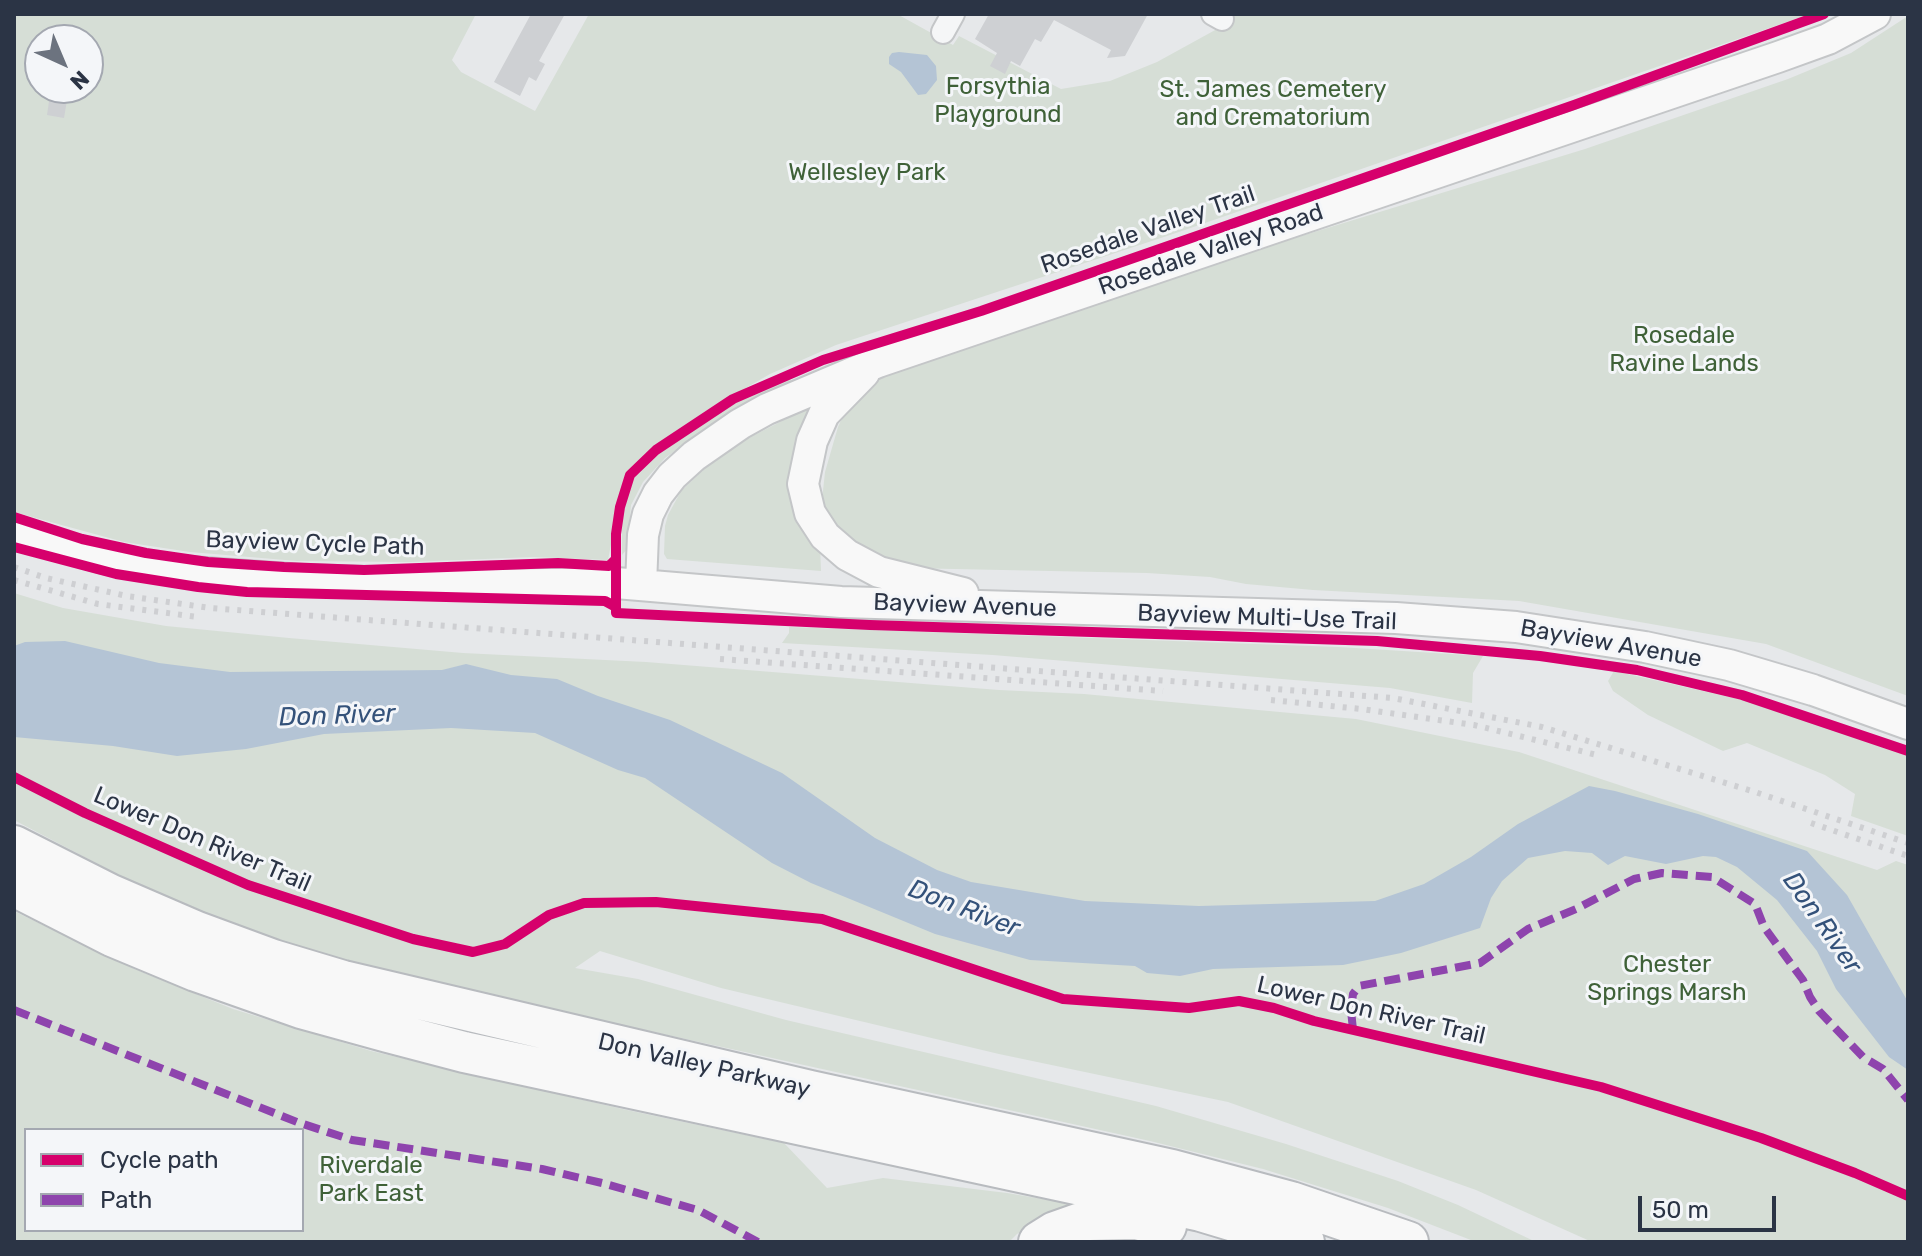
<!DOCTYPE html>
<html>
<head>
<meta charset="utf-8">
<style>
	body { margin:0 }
	#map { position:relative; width:1922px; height:1256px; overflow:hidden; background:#e6e8ea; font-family:Rubik,sans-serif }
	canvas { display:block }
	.frame { position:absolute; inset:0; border:16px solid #2b3445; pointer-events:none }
	.legend { position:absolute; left:24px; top:1128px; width:280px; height:104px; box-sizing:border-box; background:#f4f6f9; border:2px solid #a4a8b1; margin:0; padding:10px 14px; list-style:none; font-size:24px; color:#2b3445 }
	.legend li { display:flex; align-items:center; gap:16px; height:40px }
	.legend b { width:40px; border:2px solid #a4a8b1 }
	.north { position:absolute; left:24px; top:24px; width:80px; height:80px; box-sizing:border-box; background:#f4f6f9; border:2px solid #a4a8b1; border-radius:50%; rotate:136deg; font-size:22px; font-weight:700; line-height:32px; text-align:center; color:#2b3445 }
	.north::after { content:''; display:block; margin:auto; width:28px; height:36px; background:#6c737f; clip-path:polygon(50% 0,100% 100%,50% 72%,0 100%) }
	.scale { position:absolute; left:1638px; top:1196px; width:138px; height:36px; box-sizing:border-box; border:4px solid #2b3445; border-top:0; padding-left:10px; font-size:24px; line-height:28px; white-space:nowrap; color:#2b3445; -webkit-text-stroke:6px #f4f6f9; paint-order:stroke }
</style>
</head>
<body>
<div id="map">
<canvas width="1922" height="1256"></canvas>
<div class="frame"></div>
<ul class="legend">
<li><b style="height:10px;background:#d6006c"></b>Cycle path</li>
<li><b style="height:10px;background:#8e44ad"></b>Path</li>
</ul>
<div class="north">N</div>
<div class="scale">50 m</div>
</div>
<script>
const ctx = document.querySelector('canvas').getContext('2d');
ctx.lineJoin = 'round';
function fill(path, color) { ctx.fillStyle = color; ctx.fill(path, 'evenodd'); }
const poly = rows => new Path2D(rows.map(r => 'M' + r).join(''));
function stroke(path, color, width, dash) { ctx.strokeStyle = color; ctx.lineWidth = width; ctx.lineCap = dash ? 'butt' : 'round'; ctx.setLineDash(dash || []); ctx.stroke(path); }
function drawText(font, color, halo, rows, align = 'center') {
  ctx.font = font + ' Rubik,sans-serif'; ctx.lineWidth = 6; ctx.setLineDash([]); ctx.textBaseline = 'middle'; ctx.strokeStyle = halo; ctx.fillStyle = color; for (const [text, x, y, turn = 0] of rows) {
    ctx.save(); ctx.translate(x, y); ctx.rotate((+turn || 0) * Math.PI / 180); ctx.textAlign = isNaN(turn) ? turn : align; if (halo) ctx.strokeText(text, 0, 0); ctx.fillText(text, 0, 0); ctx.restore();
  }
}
fill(poly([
	[14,14,476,14,452,60,461,72,535,111,589,14,897,14,953,45,959,36,1061,89,1110,81,1157,62,1217,29,1222,30,1231,14,1810,14,1176,233,836,345,770,374,706,411,639,460,629,470,623,483,608,560,534,557,410,562,297,561,190,552,124,542,14,512],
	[40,40,88,40,88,88,40,88],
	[1908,16,1908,696,1766,644,1519,601,1313,590,1246,584,1210,577,1147,573,906,568,861,552,830,520,822,500,825,472,838,427,849,403,878,376,1272,245,1585,149,1788,79,1851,53],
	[789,375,791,381,720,419,665,458,643,482,631,505,627,549,622,555,622,521,627,493,632,479,640,467,659,451,722,409],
	[815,404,793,458,790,476,820,545,821,571,667,559,664,554,665,526,668,515,681,491,714,460,733,446],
	[14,593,63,608,166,626,289,638,463,653,646,662,999,690,1084,694,1356,719,1519,752,1877,870,1896,861,1908,865,1908,1242,1592,1242,1476,1190,1228,1102,999,1054,721,988,600,951,575,968,638,979,786,1020,1156,1106,1286,1144,1398,1181,1458,1205,1536,1242,1476,1242,1388,1208,1263,1169,1150,1141,549,1009,353,963,289,943,225,921,134,883,14,820],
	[789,627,1339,647,1483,656,1473,673,1472,703,1390,688,993,655,782,643,789,633],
	[1614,671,1756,703,1908,755,1908,836,1851,816,1855,794,1825,775,1747,743,1723,751,1648,715,1613,691,1608,681],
	[14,911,137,970,233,1009,371,1051,627,1110,784,1143,827,1188,883,1178,1007,1193,1096,1208,1043,1220,1017,1234,1009,1242,14,1242],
	[26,1130,302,1130,302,1230,26,1230]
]), '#d6ded6');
fill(poly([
	[899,52,927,55,936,66,937,80,926,94,918,95,901,72,889,64,889,57,892,53],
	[65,641,159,663,230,672,442,670,466,664,511,675,557,679,598,696,670,720,782,773,875,838,937,870,971,882,1085,901,1199,906,1375,901,1424,884,1471,857,1518,824,1589,786,1615,791,1698,814,1807,851,1847,895,1908,1002,1908,1070,1889,1057,1836,989,1817,951,1777,900,1737,867,1716,857,1703,856,1666,864,1625,856,1608,865,1592,853,1565,851,1528,858,1502,881,1491,898,1480,928,1401,953,1343,965,1213,969,1180,976,1147,973,1135,966,1030,960,935,934,811,883,772,863,645,778,618,770,535,733,451,728,324,734,246,749,177,756,113,746,14,737,14,646,25,642]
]), '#b4c4d5');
fill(poly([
	[531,14,565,14,539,61,545,64,536,81,529,77,520,96,494,82],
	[989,14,1148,14,1125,56,1107,58,1111,50,1054,20,1041,42,1035,39,1020,66,1011,61,1005,74,990,66,997,53,975,39],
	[51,88,69,88,64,118,47,115]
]), '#ced0d3');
const street = poly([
	[1213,14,1222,19],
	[943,32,953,14]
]);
const secondary = poly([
	[864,373,824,414,812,441,803,484,810,513,825,536,847,555,879,572,963,593],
	[14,532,103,558,177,571,303,580,477,585,616,583,841,602,1396,618,1516,627,1645,647,1729,665,1813,690,1908,724],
	[641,585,643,535,648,514,658,494,672,476,694,456,740,424,767,409,878,362,1778,57,1828,39,1875,14]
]);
const highway = poly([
	[14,846,109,894,197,932,273,960,343,981,810,1091,1172,1170,1291,1202,1408,1242],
	[14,886,112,936,196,971,301,1008,388,1032,464,1052,1201,1211,1304,1242],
	[1039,1242,1055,1232,1089,1220,1136,1219,1166,1226]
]);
stroke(street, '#c4c6c8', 26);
stroke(secondary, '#c4c6c8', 34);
stroke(highway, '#b8bbbf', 44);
stroke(street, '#f5f6f7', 22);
stroke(secondary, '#f8f8f8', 30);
stroke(highway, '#f8f8f8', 40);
stroke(poly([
	[14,567,46,578,127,596,210,608,1393,698,1542,727,1752,791,1908,843],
	[14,580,98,604,198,617],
	[720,659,1163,691],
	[1271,700,1361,709,1474,725,1597,755],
	[1811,823,1908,856]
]), '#cecfd2', 6, [4, 8]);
stroke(poly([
	[14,1010,297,1122,352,1140,542,1169,602,1183,698,1210,758,1242],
	[1353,1030,1351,1010,1353,994,1359,986,1480,963,1528,929,1576,909,1634,879,1662,873,1712,877,1755,904,1764,927,1803,980,1810,997,1819,1011,1863,1057,1883,1069,1908,1100]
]), '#8e44ad', 8, [16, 8]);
stroke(poly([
	[14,517,82,539,146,553,208,562,284,567,364,570,558,563,609,566,616,559],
	[14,547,116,574,198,587,247,592,605,601,616,607,616,613,870,625,1377,641,1540,656,1637,670,1742,695,1908,751],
	[616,607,616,534,620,507,630,475,656,450,733,399,823,360,981,311,1574,105,1824,14],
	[14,777,85,813,248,885,413,939,473,952,505,944,549,915,584,903,656,902,822,919,1063,999,1189,1008,1239,1001,1274,1008,1314,1021,1601,1087,1761,1138,1855,1173,1908,1196]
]), '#d6006c', 10);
drawText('24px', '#3f6138', '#f4f6f9', [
	["Forsythia",998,87],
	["Playground",998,115],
	["St. James Cemetery",1273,90],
	["and Crematorium",1273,118],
	["Wellesley Park",867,173],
	["Rosedale",1684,336],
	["Ravine Lands",1684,364],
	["Chester",1667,965],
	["Springs Marsh",1667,993],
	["Riverdale",371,1166],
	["Park East",371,1194]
]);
drawText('24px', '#2b3445', '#f4f6f9', [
	["Rosedale Valley Trail",1148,230,-19],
	["Rosedale Valley Road",1211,250,-19],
	["Bayview Cycle Path",315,544,2],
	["Bayview Avenue",965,606,2],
	["Bayview Multi-Use Trail",1267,618,2],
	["Bayview Avenue",1611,644,10],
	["Lower Don River Trail",202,840,23],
	["Lower Don River Trail",1371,1011,13],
	["Don Valley Parkway",704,1066,13]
]);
drawText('italic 26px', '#34527a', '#f4f6f9', [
	["Don River",337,716,-2],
	["Don River",964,909,21],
	["Don River",1822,923,55]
]);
</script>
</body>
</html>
